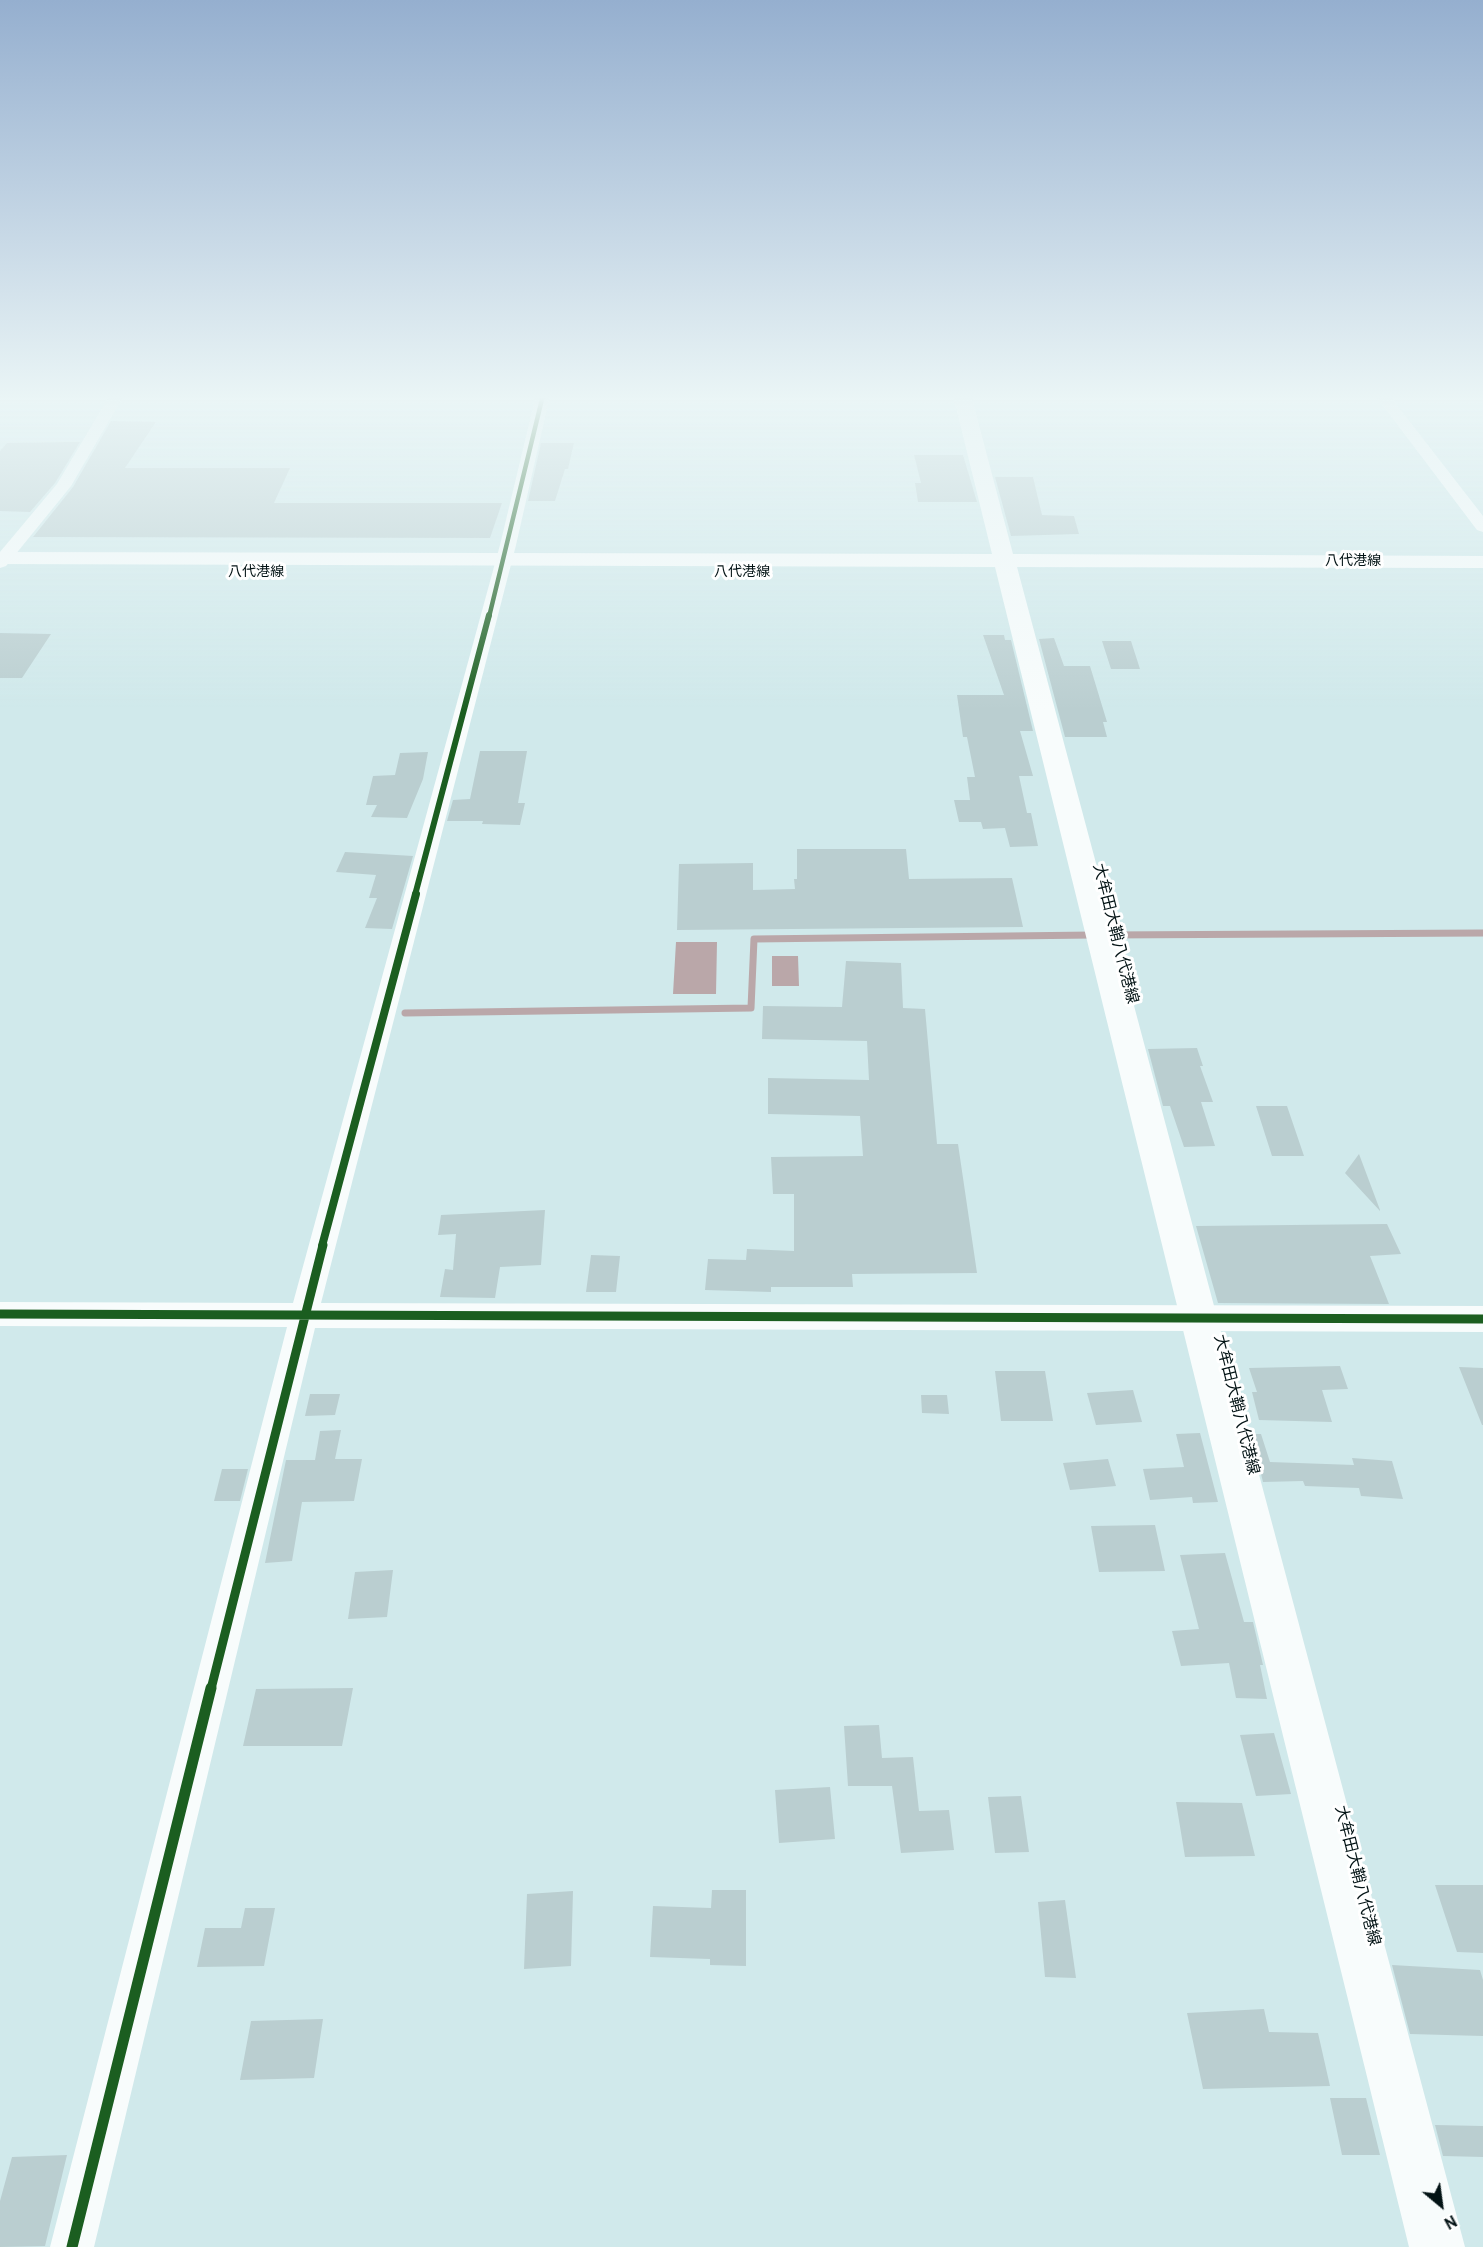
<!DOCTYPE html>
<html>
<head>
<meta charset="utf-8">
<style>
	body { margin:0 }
	#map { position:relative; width:1483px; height:2247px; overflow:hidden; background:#d0e9eb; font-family:Overpass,sans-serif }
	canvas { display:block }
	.north { position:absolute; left:1411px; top:2175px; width:60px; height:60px; -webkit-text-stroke:4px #fff; paint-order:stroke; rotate:151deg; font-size:16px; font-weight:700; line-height:24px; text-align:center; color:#031315 }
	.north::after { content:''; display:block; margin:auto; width:21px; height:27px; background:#031315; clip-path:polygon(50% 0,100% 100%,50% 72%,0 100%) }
</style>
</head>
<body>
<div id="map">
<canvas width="1483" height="2247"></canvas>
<div class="north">N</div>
</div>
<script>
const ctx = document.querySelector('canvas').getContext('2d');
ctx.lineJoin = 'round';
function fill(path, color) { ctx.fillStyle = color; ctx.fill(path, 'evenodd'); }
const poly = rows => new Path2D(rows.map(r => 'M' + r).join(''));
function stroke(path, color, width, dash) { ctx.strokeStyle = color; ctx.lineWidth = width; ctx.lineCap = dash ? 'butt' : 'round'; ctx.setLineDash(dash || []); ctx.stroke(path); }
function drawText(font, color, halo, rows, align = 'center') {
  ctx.font = font + ' Overpass,"Noto Sans JP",sans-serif'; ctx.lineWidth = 6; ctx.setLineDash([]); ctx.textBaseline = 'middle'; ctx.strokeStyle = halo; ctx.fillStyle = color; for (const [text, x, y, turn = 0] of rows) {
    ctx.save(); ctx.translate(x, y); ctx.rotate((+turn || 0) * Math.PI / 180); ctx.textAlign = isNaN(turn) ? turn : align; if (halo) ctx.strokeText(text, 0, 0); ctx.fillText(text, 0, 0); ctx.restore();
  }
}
fill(poly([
	[676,942,717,942,716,994,673,994],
	[772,956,798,956,799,986,772,986]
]), '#baa7a9');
stroke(poly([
	[1108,935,1483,933],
	[405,1013,751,1008,754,939,1093,935]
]), '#baa7a9', 7);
fill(poly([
	[111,421,156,422,125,468,290,468,274,503,502,503,490,538,33,537,73,487],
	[65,442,80,442,55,483,30,512,0,511,0,451,7,443],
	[541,443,574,443,568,469,565,469,555,501,528,501],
	[914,455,963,455,977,502,918,502,915,483,921,483],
	[995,477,1033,477,1042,515,1074,516,1079,534,1011,536],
	[0,633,51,634,22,678,0,678],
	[983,635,1004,635,1005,640,1011,640,1033,731,1020,731,1033,776,1019,776,1027,813,1031,813,1038,846,1010,847,1005,828,983,829,981,822,959,822,954,800,970,800,967,777,975,777,967,737,963,737,957,695,1004,695],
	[1054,638,1064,666,1090,666,1107,722,1103,722,1107,737,1065,737,1039,639],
	[1102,641,1131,641,1140,669,1111,669],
	[480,751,527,751,518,803,525,803,520,825,482,824,483,821,447,821,453,800,470,799],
	[428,752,423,779,407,818,371,817,377,805,366,805,373,776,395,775,400,753],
	[797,849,906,849,909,879,1012,878,1023,927,677,930,679,864,753,863,753,890,795,889,794,879,797,879],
	[345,852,413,856,392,929,365,928,377,898,369,898,376,875,336,872],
	[846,961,901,963,903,1008,925,1009,937,1144,958,1144,977,1273,852,1274,853,1287,771,1287,771,1292,705,1290,708,1259,746,1260,747,1249,794,1251,794,1194,773,1194,771,1157,863,1156,860,1116,768,1114,768,1078,869,1080,867,1041,762,1039,763,1006,842,1007],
	[1197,1048,1203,1066,1200,1066,1213,1102,1201,1102,1215,1146,1184,1147,1170,1106,1163,1106,1148,1049],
	[1256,1106,1287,1106,1304,1156,1272,1156],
	[1359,1154,1380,1210,1380,1211,1345,1173],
	[545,1210,541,1265,500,1267,495,1298,440,1297,445,1269,453,1270,456,1234,438,1235,441,1215],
	[1387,1224,1401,1254,1370,1256,1389,1304,1218,1303,1196,1226],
	[591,1255,620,1256,616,1292,586,1292],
	[1340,1366,1348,1389,1322,1390,1332,1422,1259,1420,1252,1392,1257,1392,1249,1368],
	[1459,1367,1483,1368,1483,1425,1482,1425],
	[995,1371,1045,1371,1053,1421,1001,1421],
	[1133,1390,1142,1422,1096,1425,1087,1393],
	[310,1394,340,1394,335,1415,305,1416],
	[921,1395,947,1395,949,1414,922,1413],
	[341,1430,335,1459,362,1459,354,1501,302,1502,292,1561,265,1563,286,1460,315,1460,320,1431],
	[1200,1433,1218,1502,1193,1503,1192,1497,1150,1500,1143,1469,1184,1467,1176,1434],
	[1251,1434,1261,1434,1270,1462,1354,1465,1352,1458,1392,1461,1403,1499,1361,1496,1359,1488,1305,1486,1303,1481,1263,1482],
	[1108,1459,1116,1486,1070,1490,1063,1463],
	[222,1469,248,1469,240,1501,214,1501],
	[1155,1525,1165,1571,1099,1572,1091,1526],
	[1225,1553,1244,1622,1253,1622,1263,1665,1260,1665,1267,1699,1236,1698,1229,1663,1181,1666,1172,1631,1199,1629,1180,1555],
	[393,1570,387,1617,348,1619,355,1572],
	[353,1688,342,1746,243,1746,256,1689],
	[879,1725,882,1758,913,1757,919,1811,949,1810,954,1850,901,1853,892,1786,848,1786,844,1726],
	[1274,1733,1291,1794,1256,1796,1240,1735],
	[830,1787,835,1839,779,1843,775,1790],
	[1021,1796,1029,1852,995,1853,988,1797],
	[1176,1802,1242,1803,1255,1856,1185,1857],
	[1435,1885,1483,1885,1483,1953,1457,1952],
	[712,1890,746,1890,746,1966,710,1965,710,1959,650,1957,653,1906,711,1908],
	[573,1891,571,1966,524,1969,527,1894],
	[1065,1900,1076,1978,1045,1977,1038,1902],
	[245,1908,275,1908,264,1966,197,1967,205,1928,241,1928],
	[1392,1965,1480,1970,1483,1980,1483,2036,1410,2034],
	[1264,2009,1269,2032,1318,2033,1330,2086,1203,2089,1187,2013],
	[323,2019,314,2078,240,2080,251,2021],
	[1330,2098,1366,2098,1380,2155,1342,2155],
	[1435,2125,1483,2126,1483,2157,1443,2156],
	[67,2155,45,2246,0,2247,0,2201,12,2157]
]), '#baced0');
fill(poly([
	[110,395,124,395,71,486,6,566,0,568,0,552,57,484,110,395],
	[536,395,550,395,516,545,321,1303,1483,1306,1483,1332,315,1328,94,2247,50,2247,287,1327,0,1326,0,1302,293,1303,500,545,536,395],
	[1375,395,1389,395,1483,516,1483,532,1477,530,1375,395]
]), '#f8fcfc');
fill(poly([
	[953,395,971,395,1013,554,1483,556,1483,568,1017,567,1465,2247,1409,2247,995,567,0,564,0,552,992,554,953,395]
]), '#f8fcfc');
stroke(poly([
	[489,617,543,395]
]), '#1b5e20', 4.5);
stroke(poly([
	[415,895,489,615]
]), '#1b5e20', 6);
stroke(poly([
	[322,1246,416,894]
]), '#1b5e20', 8);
stroke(poly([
	[0,1314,1483,1319],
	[211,1689,323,1245]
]), '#1b5e20', 9);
stroke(poly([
	[72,2247,211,1688]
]), '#1b5e20', 11);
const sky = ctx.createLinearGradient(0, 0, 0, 710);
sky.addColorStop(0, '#95afcf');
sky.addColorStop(0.56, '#eaf5f6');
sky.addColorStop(1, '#eaf5f600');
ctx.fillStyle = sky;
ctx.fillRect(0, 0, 1483, 710);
drawText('14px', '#031315', '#fff', [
	["八代港線",1353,562],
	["八代港線",256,573],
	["八代港線",742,573]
]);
drawText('16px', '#031315', '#fff', [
	["大牟田大鞘八代港線",1114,934,76],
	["大牟田大鞘八代港線",1235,1405,76],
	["大牟田大鞘八代港線",1356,1876,76]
]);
</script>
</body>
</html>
